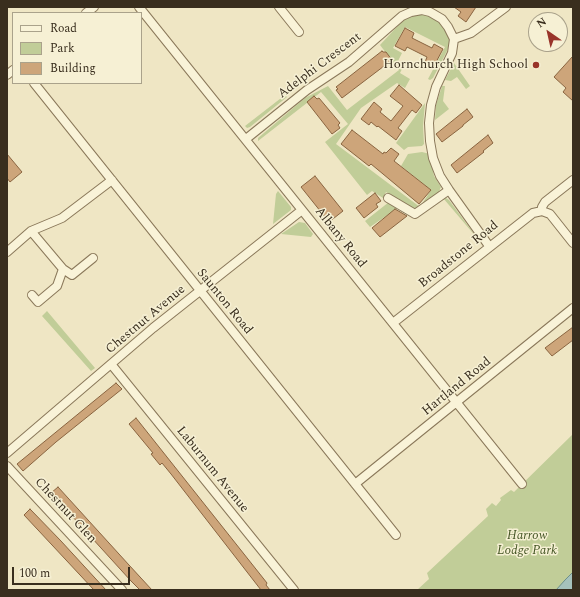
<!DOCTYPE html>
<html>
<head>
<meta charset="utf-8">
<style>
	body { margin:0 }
	#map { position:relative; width:580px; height:597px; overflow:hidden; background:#efe6c4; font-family:Spectral,serif }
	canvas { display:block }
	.frame { position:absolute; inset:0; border:8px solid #392e1e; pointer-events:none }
	.legend { position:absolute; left:12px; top:12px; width:130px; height:72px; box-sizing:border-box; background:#f6f0d4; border:1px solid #aaa28b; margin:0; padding:5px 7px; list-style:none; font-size:12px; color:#392e1e }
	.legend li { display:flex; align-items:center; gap:8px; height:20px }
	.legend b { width:20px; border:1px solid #aaa28b }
	.north { position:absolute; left:528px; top:12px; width:40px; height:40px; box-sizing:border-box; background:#f6f0d4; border:1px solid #aaa28b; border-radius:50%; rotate:326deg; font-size:11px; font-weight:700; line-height:16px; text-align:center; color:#392e1e }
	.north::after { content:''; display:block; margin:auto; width:14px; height:18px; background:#99342a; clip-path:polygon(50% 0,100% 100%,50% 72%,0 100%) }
	.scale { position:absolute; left:12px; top:567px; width:118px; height:18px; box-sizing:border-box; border:2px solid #392e1e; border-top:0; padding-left:5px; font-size:12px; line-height:14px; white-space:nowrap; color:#392e1e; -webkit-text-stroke:3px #f6f0d4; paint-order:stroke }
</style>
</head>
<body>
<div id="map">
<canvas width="580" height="597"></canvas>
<div class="frame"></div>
<ul class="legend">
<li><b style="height:5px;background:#f9f3d8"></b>Road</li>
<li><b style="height:11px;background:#c1cd98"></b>Park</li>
<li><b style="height:11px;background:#cda57a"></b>Building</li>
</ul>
<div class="north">N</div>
<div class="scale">100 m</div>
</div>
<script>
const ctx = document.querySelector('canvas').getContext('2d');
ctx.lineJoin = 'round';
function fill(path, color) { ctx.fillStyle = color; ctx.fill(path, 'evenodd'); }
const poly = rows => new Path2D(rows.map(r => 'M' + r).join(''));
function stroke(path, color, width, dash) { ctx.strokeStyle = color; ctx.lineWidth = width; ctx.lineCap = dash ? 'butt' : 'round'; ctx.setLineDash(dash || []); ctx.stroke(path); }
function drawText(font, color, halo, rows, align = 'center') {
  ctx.font = font + ' Spectral,serif'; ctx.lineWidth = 3; ctx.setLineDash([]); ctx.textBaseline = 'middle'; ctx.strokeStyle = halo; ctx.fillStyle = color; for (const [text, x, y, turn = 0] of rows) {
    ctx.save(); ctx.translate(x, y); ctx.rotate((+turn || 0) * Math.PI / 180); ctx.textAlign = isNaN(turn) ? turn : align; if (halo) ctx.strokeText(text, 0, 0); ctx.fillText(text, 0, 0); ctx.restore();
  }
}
fill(poly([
	[421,13,438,18,449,35,450,42,447,51,433,78,430,80,428,79,445,47,405,27,393,48,402,53,396,65,402,69,400,73,410,79,405,88,397,83,361,108,336,144,420,207,431,190,401,166,408,154,422,152,430,154,434,176,441,187,438,194,414,211,386,192,383,198,372,191,367,195,325,142,348,124,321,92,258,141,258,138,305,98,328,86,347,110,399,70,380,45,405,18],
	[454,63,470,86,466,89,457,77,451,81,445,80],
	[442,86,445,86,443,101,449,109,435,120,436,105],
	[285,95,287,97,250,127,247,128,245,126],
	[425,103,423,126,424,144,422,146,408,147,404,150,396,143],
	[278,191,291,207,291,210,273,224,276,194],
	[443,198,446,198,449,200,477,238],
	[389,202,398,208,370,227,365,221],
	[299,222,305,223,313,234,311,237,281,234],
	[47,311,95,368,91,371,42,316],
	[573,434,573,590,417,590,429,579,427,573,488,516,486,509,492,503,496,506,501,500,500,498,511,490,514,492]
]), '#c1cd98');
const water = poly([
	[573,572,573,590,556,590,565,580,573,572]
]);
fill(water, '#a6c2bc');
stroke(water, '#6d908b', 1);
const building = poly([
	[454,7,476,7,466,22,458,16,461,12,454,7],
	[405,28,414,33,412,38,432,48,434,44,443,49,434,66,425,62,427,57,407,47,405,51,395,46,405,28],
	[382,51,383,52,386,52,392,60,342,98,336,90,338,89,336,87,382,51],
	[573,56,573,101,563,92,566,88,554,77,573,56],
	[399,85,422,105,416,113,412,110,398,128,402,131,396,140,378,126,377,127,371,122,369,125,361,119,374,102,382,109,380,112,391,121,403,106,390,96,399,85],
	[314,96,317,99,319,98,340,123,338,125,340,128,332,134,307,102,314,96],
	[467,109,473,117,463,125,463,126,442,142,436,134,467,109],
	[352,130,383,154,384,152,386,153,391,148,399,154,394,161,431,190,419,204,371,164,369,166,341,144,352,130],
	[488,135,493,143,483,151,484,152,457,173,451,165,488,135],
	[7,154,22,172,10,182,7,178,7,154],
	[315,176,343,211,329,222,301,187,315,176],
	[375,193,381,201,376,204,378,207,364,218,356,208,375,193],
	[395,209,407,216,380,237,372,228,395,209],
	[573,327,573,340,552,356,545,348,573,327],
	[116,383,122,389,56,442,23,471,17,464,116,383],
	[136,418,267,583,266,585,270,590,261,590,171,474,162,463,160,465,151,454,153,453,129,424,136,418],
	[58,487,129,565,152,590,140,590,131,581,51,493,58,487],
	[30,509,61,541,106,590,94,590,24,515,30,509]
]);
fill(building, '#cda57a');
stroke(building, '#896440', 1);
const street = poly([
	[139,7,522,484],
	[279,7,299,32],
	[86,13,94,7],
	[454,39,471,33,506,7],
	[7,75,13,70],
	[34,83,396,535],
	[246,139,307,90,349,62,402,16,411,12,422,10,430,12,442,19,448,27,454,39,452,53,436,87,431,105,429,123,430,141,433,158,440,176,449,190,489,246],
	[388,198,415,214,449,190],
	[542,211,542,207,545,202,573,180],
	[31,231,63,269,57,286,38,302,32,295],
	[7,252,31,231,62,218,112,180],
	[63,269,72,275,93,258],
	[393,323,533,213,542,211,550,214,573,243],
	[111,364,294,590],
	[7,453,153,328,302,210],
	[7,466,122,590],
	[355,484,573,308]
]);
stroke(street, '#8a785a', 10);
stroke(street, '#f9f3d8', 8);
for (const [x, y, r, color] of [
	[536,65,4,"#99342a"]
]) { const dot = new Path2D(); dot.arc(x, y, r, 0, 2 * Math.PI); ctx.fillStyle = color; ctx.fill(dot); stroke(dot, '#f6f0d4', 1.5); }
drawText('13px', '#392e1e', '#f6f0d4', [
	["Hornchurch High School",528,65]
], 'right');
drawText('13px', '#392e1e', '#f6f0d4', [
	["Adelphi Crescent",320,66,-37],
	["Albany Road",340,238,51],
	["Broadstone Road",459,255,-39],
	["Saunton Road",224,302,51],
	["Chestnut Avenue",146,320,-40],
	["Hartland Road",457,387,-39],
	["Laburnum Avenue",212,470,51],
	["Chestnut Glen",65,511,47]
]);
drawText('italic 13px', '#455625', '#f6f0d4', [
	["Harrow",527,536],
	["Lodge Park",527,551]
]);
</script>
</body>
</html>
